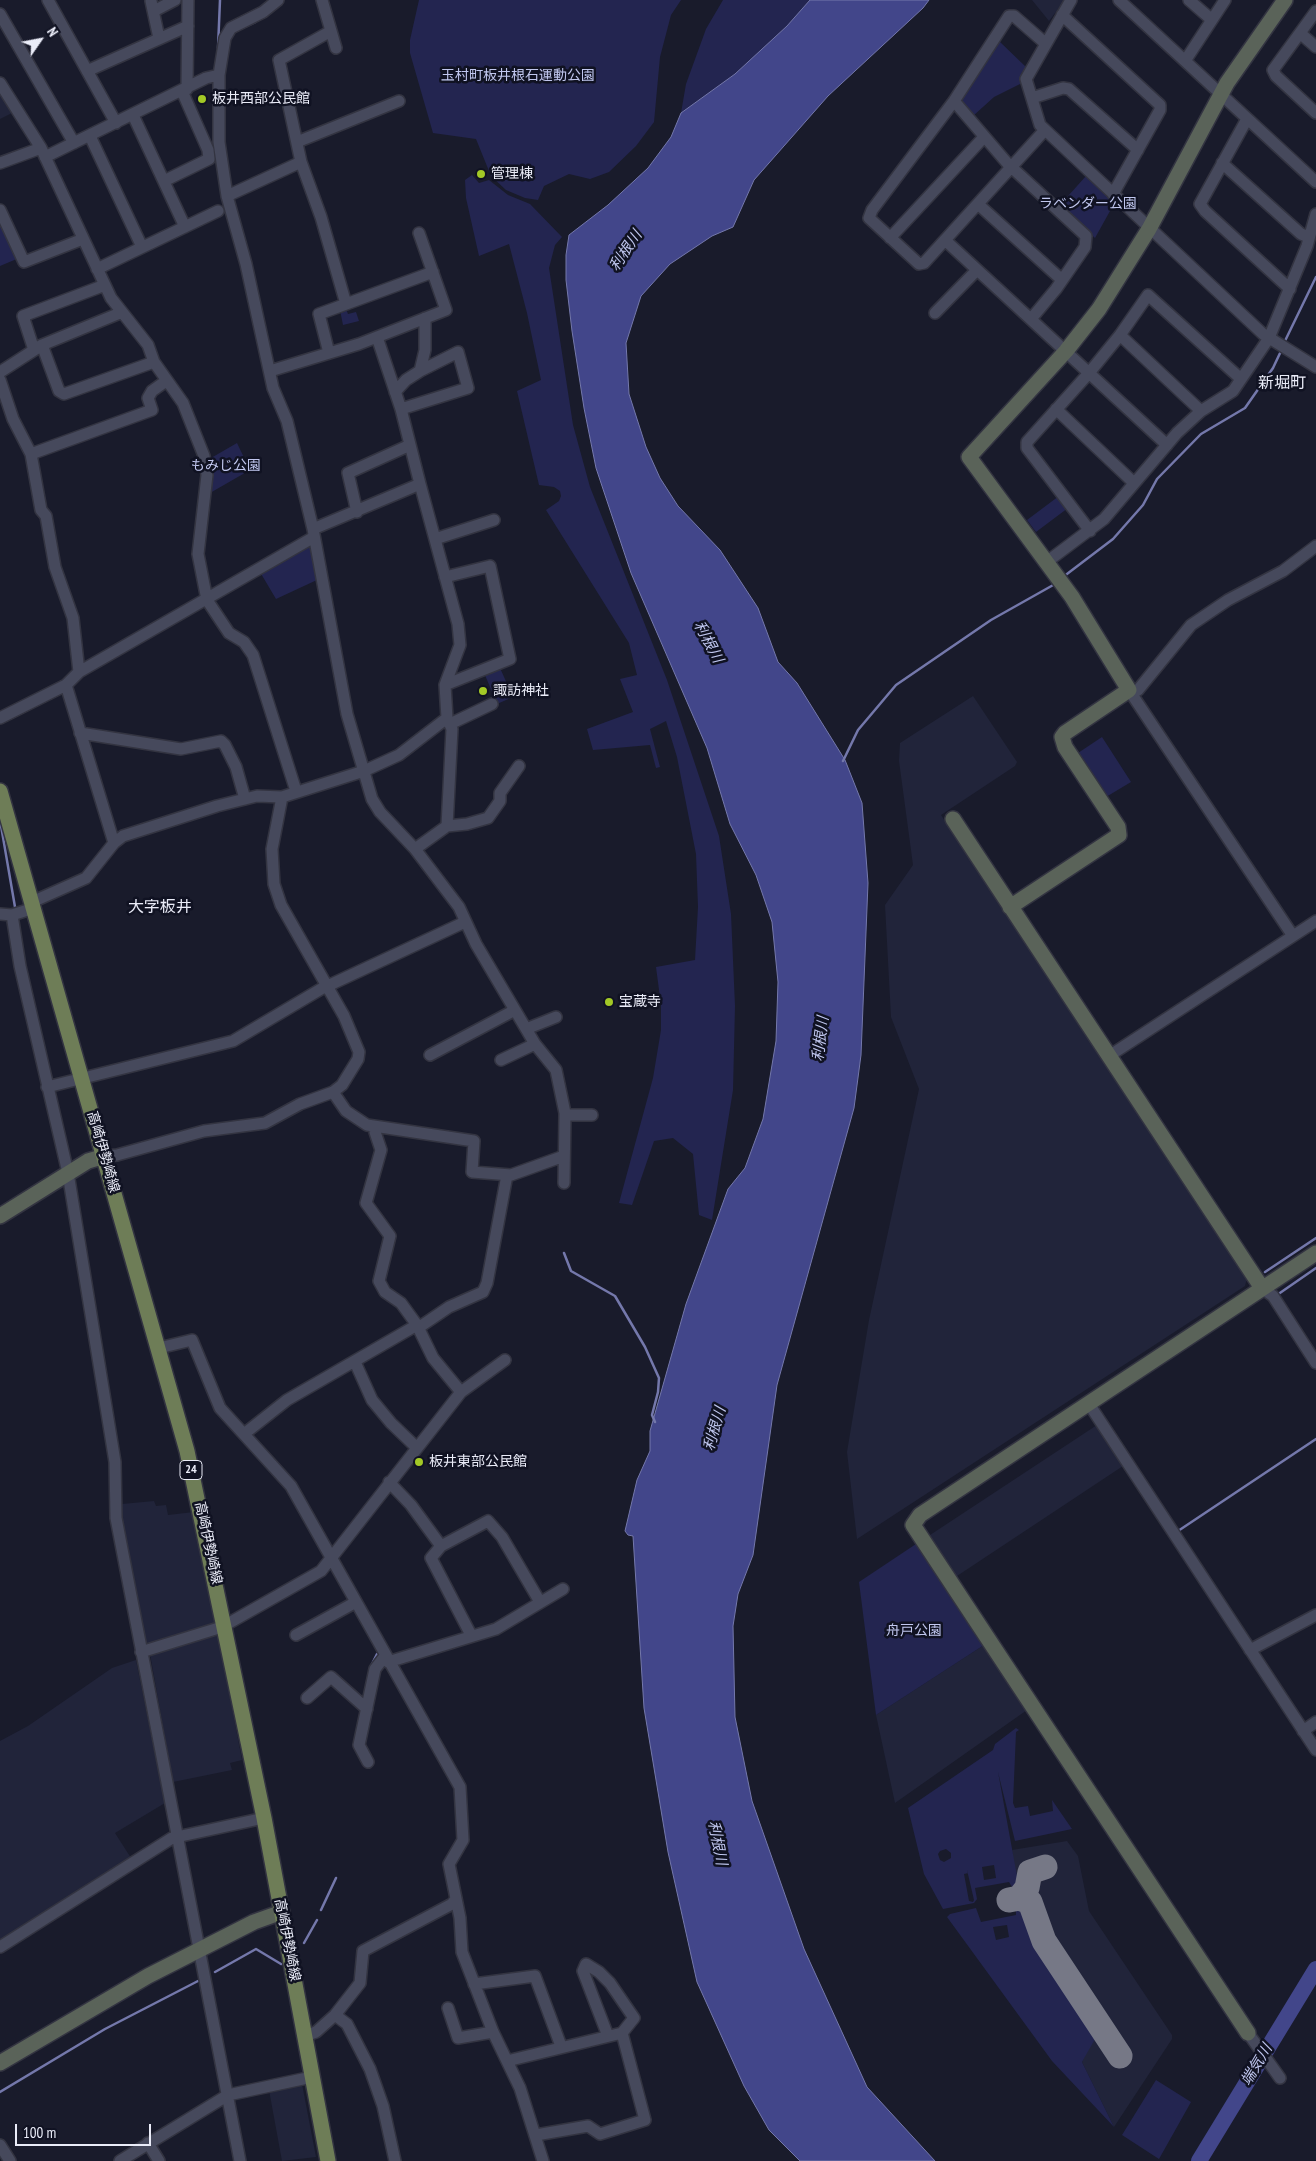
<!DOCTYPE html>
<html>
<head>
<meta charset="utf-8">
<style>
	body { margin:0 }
	#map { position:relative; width:1316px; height:2161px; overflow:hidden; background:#191b2b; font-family:"PT Sans Narrow",sans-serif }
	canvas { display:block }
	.north { position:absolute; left:15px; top:15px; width:50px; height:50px; -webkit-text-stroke:4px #101222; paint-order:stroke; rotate:57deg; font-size:14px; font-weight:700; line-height:20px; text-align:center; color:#eaecf8 }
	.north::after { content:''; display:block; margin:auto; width:18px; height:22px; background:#eaecf8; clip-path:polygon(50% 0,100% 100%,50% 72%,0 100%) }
	.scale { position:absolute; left:15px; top:2124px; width:136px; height:22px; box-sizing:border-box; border:2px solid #eaecf8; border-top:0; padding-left:6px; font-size:15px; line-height:18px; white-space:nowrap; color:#eaecf8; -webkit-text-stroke:4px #101222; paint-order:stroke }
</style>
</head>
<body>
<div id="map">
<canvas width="1316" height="2161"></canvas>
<div class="north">N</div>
<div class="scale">100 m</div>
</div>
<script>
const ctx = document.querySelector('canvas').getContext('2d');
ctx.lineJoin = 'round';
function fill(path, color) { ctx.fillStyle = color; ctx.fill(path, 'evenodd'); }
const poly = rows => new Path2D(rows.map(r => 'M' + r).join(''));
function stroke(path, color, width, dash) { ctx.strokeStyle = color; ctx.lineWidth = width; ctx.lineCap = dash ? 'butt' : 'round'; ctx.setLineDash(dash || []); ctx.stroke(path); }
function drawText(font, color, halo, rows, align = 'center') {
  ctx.font = font + ' "PT Sans Narrow","Noto Sans JP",sans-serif'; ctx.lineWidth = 5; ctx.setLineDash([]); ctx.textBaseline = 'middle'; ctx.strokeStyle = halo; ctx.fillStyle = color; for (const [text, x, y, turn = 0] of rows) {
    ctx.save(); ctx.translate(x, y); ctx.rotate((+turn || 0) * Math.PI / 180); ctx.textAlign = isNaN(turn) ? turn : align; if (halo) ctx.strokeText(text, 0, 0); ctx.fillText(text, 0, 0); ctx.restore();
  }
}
fill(poly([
	[1032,0,1065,0,1049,21],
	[0,90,14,112,0,119],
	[973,696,1017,762,1015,766,941,815,1247,1278,1245,1286,857,1539,847,1452,869,1320,919,1089,891,1017,885,905,913,865,899,761,900,743],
	[1097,1425,1123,1466,954,1578,927,1537],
	[154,1501,156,1506,166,1505,168,1515,194,1512,217,1623,147,1647,122,1521,122,1504],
	[214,1632,218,1635,242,1760,230,1763,232,1770,173,1782,150,1654],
	[984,1645,1027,1710,895,1803,876,1715],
	[136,1660,165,1803,115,1833,131,1858,0,1942,0,1741,28,1726,112,1668],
	[1067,1841,1078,1856,1089,1911,1172,2035,1172,2039,1114,2127,1082,2062,1095,2035,1030,1937,1024,1908,1019,1906,1015,1890,1012,1850],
	[302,2084,316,2157,282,2161,269,2090]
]), '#21243a');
fill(poly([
	[419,0,681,0,671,15,660,57,654,122,636,146,609,172,590,179,569,174,544,186,538,200,525,198,506,190,491,176,476,139,433,133,410,53,410,40],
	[723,0,810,0,787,26,735,74,681,113,686,84,706,29],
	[999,41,1026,67,1021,74,1022,83,994,97,973,116,963,103,962,98],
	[472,175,479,183,489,180,508,195,530,204,562,237,555,245,549,268,573,425,590,487,667,680,719,836,731,914,735,1006,733,1090,712,1220,699,1215,693,1154,673,1138,654,1141,632,1205,619,1203,653,1078,661,1030,661,1005,656,967,695,960,698,907,696,854,677,757,666,721,650,729,660,767,656,768,650,745,593,750,587,729,633,712,620,679,637,675,629,643,546,510,559,501,561,496,560,491,554,487,539,485,517,391,541,380,527,313,509,244,479,256,466,198,465,180],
	[1086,176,1115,202,1095,238,1060,205],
	[0,216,19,258,0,266],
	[346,309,348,314,356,312,359,321,343,325,340,310],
	[237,443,250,470,210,493,211,458],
	[1059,496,1068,508,1036,532,1027,520],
	[308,544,311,546,319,579,276,599,260,572],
	[500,668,513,697,497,704,485,675],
	[1102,737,1131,782,1106,797,1078,753],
	[916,1544,984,1645,876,1715,859,1582],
	[1016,1728,1019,1730,1016,1732,1013,1803,1015,1808,1028,1806,1030,1816,1053,1811,1052,1800,1072,1829,1015,1841,998,1772,1019,1887,1014,1890,1009,1882,975,1888,977,1899,974,1903,943,1909,924,1874,908,1808,993,1750,995,1744],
	[946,1849,951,1853,951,1858,944,1862,940,1860,938,1854,940,1851],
	[994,1865,996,1878,984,1880,982,1867],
	[967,1870,974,1900,973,1902,969,1901,964,1874,968,1873],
	[1021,1906,1024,1908,1030,1937,1095,2035,1095,2039,1082,2062,1114,2127,1052,2061,947,1917,950,1914,976,1908,981,1922,1016,1915,1016,1907],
	[1007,1925,1009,1937,996,1940,993,1927],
	[1156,2080,1191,2102,1159,2159,1122,2135]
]), '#232550');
const water = poly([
	[810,0,929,0,923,8,828,96,754,180,733,227,712,236,670,264,641,296,626,343,629,394,646,447,660,478,678,506,720,550,758,608,778,662,797,683,845,760,862,803,868,883,861,1055,854,1108,777,1385,753,1555,738,1594,733,1626,735,1717,752,1801,804,1949,867,2087,935,2161,800,2161,769,2130,744,2086,697,1982,668,1852,644,1708,633,1536,628,1535,625,1531,637,1480,650,1451,650,1431,686,1304,728,1189,745,1168,763,1119,776,1041,778,982,772,922,756,875,730,824,707,748,631,573,596,468,584,408,572,331,566,280,566,255,569,235,608,205,648,168,671,137,681,113,735,74,787,26,810,0]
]);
fill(water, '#42468a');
stroke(water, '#7478ab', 1);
stroke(poly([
	[240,29,255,22],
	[218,48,220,0],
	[214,110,214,132],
	[1284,343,1316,277],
	[1063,577,1113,539,1143,505,1157,479,1201,434,1245,408,1273,368,1281,351],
	[843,761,858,730,896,685,991,620,1055,584],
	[0,820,15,907],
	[564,1253,571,1271,615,1296,645,1347,659,1378,658,1392,652,1415,655,1422],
	[1265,1272,1316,1238],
	[1277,1295,1316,1268],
	[1178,1531,1316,1439],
	[372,1664,377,1654],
	[321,1910,336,1878],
	[304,1943,317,1920],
	[215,1972,256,1949,281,1964],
	[0,2092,105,2029,198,1981]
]), '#7478ab', 2.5);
stroke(poly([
	[1199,2161,1316,1969]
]), '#42468a', 16);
stroke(poly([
	[1019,1898,1027,1888,1030,1872,1045,1867],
	[1009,1900,1019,1898,1030,1902,1044,1941,1120,2056]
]), '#767886', 25);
const street = poly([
	[48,0,116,123],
	[278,0,263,12,231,28,225,38,219,75,219,142,227,196,246,264,273,388,287,421,313,529,347,714,372,799,380,812,415,849,459,907,476,944,535,1044,556,1070,565,1113,564,1183],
	[322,0,336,48],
	[1071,0,1026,79,1040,125,1263,334,1316,367],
	[1119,0,1316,182],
	[1189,0,1212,20],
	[151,1,159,38],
	[154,11,175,0],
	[1316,11,1273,70,1276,76,1316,113],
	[0,14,74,143],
	[1062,15,1160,105,1160,110,1113,194],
	[1300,33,1316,47],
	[1185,61,1225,0],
	[87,71,188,26],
	[0,83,41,148,111,298,148,345,154,362,183,403,204,456,207,475,198,554,207,600,229,633,244,642,253,655,296,791],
	[187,89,188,0],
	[1032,98,1063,88,1069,89,1138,150],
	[954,101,1008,164,1086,236,1085,247,1056,289,1031,319],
	[133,115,185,227],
	[1247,119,1200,204,1205,211,1290,289],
	[1044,131,924,263,919,264,869,218,872,210,954,101,1009,16,1014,16,1045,43],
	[90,136,142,247],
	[297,142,399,101],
	[45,157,206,78,219,75],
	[301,162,321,217,346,304],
	[0,163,41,148],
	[1222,163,1301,234,1309,237],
	[164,181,209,159,208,150,182,91],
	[227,196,301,162,279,60,331,31],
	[979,205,1062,280],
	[0,210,24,262,83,239],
	[890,238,984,137],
	[946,241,1167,445],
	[97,269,218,211],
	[935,313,977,270],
	[1120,335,1201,411],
	[377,337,401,409,420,484],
	[42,345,59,391,64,394,154,362],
	[34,350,23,316,105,285],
	[329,353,319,314,433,272],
	[270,371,359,344,446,310,419,233],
	[420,371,425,350,425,318],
	[0,372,42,345,120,313],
	[0,380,13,419,31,454,41,510,46,516,55,567,73,618,79,672],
	[395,392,406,380,420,371,458,352,468,388,401,409],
	[1056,409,1134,483],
	[31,454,152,410,148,398,152,391,166,381],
	[357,512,348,473,410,445],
	[1090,531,1027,448,1027,442,1089,373,1120,335,1148,295,1241,379],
	[435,539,494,520],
	[1048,561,1104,519,1177,433,1201,411,1233,391,1269,338,1307,246,1316,214],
	[66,685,114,843],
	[445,685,510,659,490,566,445,577],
	[1129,690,1293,936],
	[1132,693,1138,690,1191,625,1228,600,1283,571,1316,546],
	[0,718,66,685,79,672,314,537],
	[450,724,492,704],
	[80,733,181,749,221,741,225,745,236,767,245,799],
	[447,826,452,729,447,718],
	[415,849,447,826,467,824,488,818,500,801,500,793,519,766],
	[32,902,86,878,114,843,123,836,217,806,257,796,282,797,364,771,399,755,447,718,445,685,460,645,458,624,420,484,313,529],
	[0,914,12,915,34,908],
	[12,915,20,966,68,1173,115,1462,116,1518,240,2161],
	[526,1029,556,1017],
	[430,1055,515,1010],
	[1109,1056,1316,921],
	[501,1060,535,1044],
	[47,1087,233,1041,321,989,465,922],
	[333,1092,346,1111,367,1125,474,1141,472,1172,511,1175,564,1156],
	[565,1115,592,1115],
	[377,1127,375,1132,381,1150,366,1203,390,1236,379,1281,385,1292,401,1303,417,1325,433,1358,461,1392],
	[105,1156,117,1155,204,1131,265,1123,300,1104,333,1092,342,1085,358,1059,359,1052,344,1016,281,905,274,884,272,849,282,797],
	[1262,1288,1273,1296,1316,1363],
	[159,1348,192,1340,220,1408,291,1486,460,1787,463,1840,449,1864,460,1918,462,1952,493,2032,520,2088,543,2161],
	[355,1362,372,1400,391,1423,416,1447],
	[1089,1404,1316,1750],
	[244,1434,287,1400,417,1325,421,1326,449,1307,483,1292,487,1283,507,1175],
	[389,1482,411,1505,441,1546],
	[296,1635,356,1602],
	[471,1635,431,1558,441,1546,488,1521,502,1537,540,1602],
	[1250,1650,1316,1615],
	[141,1652,222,1627,321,1571,461,1392,505,1360],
	[388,1662,496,1629,563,1589],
	[307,1698,331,1677,367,1709],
	[1303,1731,1316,1722],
	[368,1762,359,1745,375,1669,385,1656],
	[0,1947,172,1838,264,1818],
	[474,1984,535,1976,561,2046],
	[448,2008,458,2038,493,2032],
	[335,2015,347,2024,370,2069,383,2106,395,2161],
	[1248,2033,1280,2078],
	[305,2036,316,2032,335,2015,360,1983,363,1951,452,1904,456,1899],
	[608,2036,583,1971,586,1964,599,1972,610,1983,634,2018,622,2033],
	[507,2061,622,2033,645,2120,600,2134,588,2126,536,2135],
	[148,2143,159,2161],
	[0,2145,10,2161],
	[120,2161,228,2095,312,2077]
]);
const secondary = poly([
	[953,819,1262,1288],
	[1010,907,1119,835,1118,827,1065,747,1062,737,1065,733,1129,690,1072,597,969,457,1066,351,1099,309,1149,229,1227,83,1285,0],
	[0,1216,88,1161,105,1156],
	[1248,2033,913,1525,920,1515,1316,1253],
	[0,2063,148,1976,254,1922,282,1912]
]);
const primary = poly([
	[0,791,187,1451,264,1818,328,2161]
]);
stroke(street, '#333441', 14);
stroke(secondary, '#333441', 18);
stroke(primary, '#333441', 18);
stroke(street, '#46495c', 11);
stroke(secondary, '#5a6359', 15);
stroke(primary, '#6e7d57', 15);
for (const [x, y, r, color] of [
	[202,99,5,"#a3c926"],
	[481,174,5,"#a3c926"],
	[483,691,5,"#a3c926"],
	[609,1002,5,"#a3c926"],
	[419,1462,5,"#a3c926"]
]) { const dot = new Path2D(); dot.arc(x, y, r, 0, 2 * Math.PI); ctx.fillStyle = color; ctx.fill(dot); stroke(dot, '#101222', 2); }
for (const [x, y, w] of [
	[191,1470,22]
]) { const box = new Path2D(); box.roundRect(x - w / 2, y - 9.5, w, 19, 4); ctx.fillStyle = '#101222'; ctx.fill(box); stroke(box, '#eaecf8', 1); }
drawText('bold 12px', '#eaecf8', null, [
	["24",191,1470]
]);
drawText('14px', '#c1c7ef', '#101222', [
	["玉村町板井根石運動公園",518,76],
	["ラベンダー公園",1088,204],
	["もみじ公園",226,466],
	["舟戸公園",914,1631]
]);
drawText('14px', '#eaecf8', '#101222', [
	["板井西部公民館",212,99],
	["管理棟",491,174],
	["諏訪神社",493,691],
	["宝蔵寺",619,1002],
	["板井東部公民館",429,1462]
], 'left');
drawText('14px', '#eaecf8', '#101222', [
	["高崎伊勢崎線",103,1152,74],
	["高崎伊勢崎線",208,1543,78],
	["高崎伊勢崎線",287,1940,79]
]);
drawText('italic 15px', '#bfc6ee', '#101222', [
	["利根川",626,251,-56],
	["利根川",708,642,62],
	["利根川",821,1039,-83],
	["利根川",715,1429,-74],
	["利根川",717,1843,79],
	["端気川",1257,2065,-59]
]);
drawText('16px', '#eaecf8', '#101222', [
	["新堀町",1282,383],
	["大字板井",160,907]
]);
</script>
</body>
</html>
